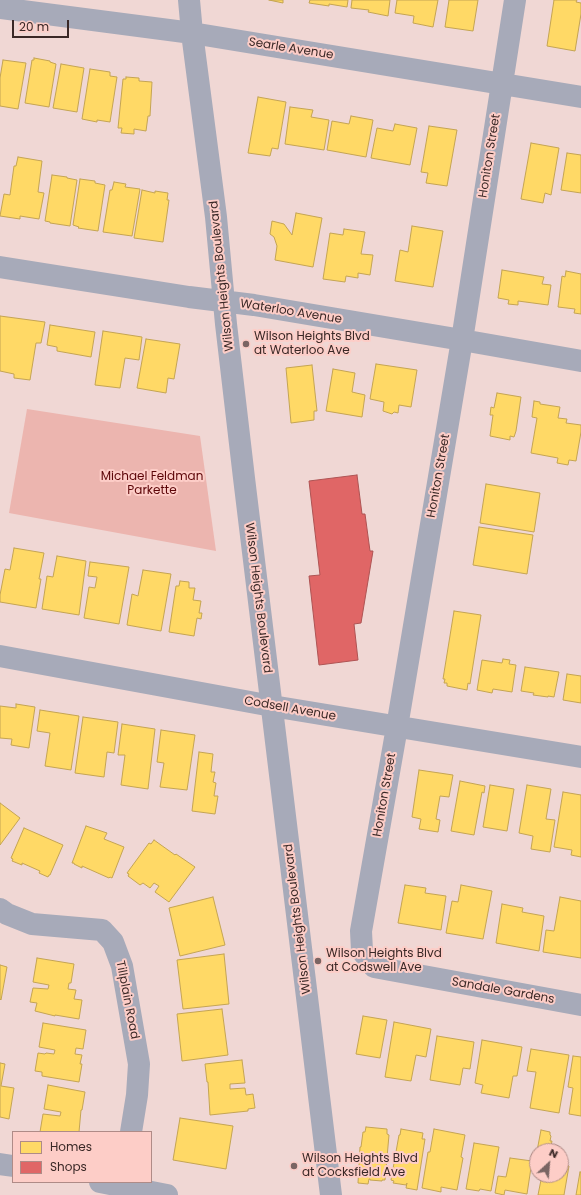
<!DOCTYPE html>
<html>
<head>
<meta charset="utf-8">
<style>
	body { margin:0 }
	#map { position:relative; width:581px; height:1195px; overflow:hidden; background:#f0d7d4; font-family:Poppins,sans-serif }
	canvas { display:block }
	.legend { position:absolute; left:12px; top:1131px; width:140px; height:52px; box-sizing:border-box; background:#fdcdc7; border:1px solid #af8b87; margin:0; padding:5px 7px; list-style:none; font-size:12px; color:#3a2826 }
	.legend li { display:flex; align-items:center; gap:8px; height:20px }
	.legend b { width:20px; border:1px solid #af8b87 }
	.north { position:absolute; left:529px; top:1143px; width:40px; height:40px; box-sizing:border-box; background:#fdcdc7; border:1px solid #af8b87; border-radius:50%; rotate:26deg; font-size:11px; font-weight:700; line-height:16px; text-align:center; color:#3a2826 }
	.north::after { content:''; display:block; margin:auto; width:14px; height:18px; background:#7a6563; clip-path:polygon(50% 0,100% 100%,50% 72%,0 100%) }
	.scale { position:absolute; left:12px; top:20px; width:57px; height:18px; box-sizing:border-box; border:2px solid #3a2826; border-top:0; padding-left:5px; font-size:12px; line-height:14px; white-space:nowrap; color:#3a2826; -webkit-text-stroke:3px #fdcdc7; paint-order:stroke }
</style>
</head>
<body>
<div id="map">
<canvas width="581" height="1195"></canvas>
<ul class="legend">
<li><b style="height:11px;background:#ffd966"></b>Homes</li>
<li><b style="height:11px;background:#e06666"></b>Shops</li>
</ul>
<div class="north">N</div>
<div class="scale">20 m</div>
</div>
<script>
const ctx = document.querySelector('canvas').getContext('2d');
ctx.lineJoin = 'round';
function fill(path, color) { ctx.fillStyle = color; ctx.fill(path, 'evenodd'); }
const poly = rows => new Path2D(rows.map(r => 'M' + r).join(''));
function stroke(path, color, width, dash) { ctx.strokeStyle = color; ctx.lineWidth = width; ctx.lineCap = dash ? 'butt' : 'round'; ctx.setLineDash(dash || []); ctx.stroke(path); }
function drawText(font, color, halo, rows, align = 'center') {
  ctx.font = font + ' Poppins,sans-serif'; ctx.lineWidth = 4; ctx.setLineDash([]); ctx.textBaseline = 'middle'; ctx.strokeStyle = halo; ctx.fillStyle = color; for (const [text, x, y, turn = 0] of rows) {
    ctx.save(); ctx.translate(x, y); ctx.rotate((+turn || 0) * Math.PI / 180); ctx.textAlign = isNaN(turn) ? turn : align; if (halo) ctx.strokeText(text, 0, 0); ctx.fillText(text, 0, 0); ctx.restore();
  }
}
fill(poly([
	[27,409,200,436,216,551,9,513]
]), '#ecb5af');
const homes = poly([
	[269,0,283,0,283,3,269,0],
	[310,0,348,0,347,7,329,4,329,6,309,3,310,0],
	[352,0,390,0,388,16,368,12,369,10,351,8,352,0],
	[397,0,438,0,433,27,413,23,414,16,395,13,397,0],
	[449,0,478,0,473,31,445,27,449,0],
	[554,0,577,0,576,2,581,3,581,14,575,51,547,46,554,0],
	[34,58,50,61,50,62,56,64,49,107,25,103,32,60,34,60,34,58],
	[3,60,26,63,18,109,0,106,0,78,3,60],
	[61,64,84,68,77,112,53,108,61,64],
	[90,69,110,72,110,76,117,77,110,122,97,120,97,122,82,119,90,69],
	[126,77,139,78,139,81,152,82,150,116,148,116,146,131,134,129,134,134,121,133,122,128,118,128,123,79,126,79,126,77],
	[258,97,286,102,278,149,272,148,270,156,248,153,258,97],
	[290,107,313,110,311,117,329,120,324,150,285,144,290,107],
	[351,116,373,120,366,157,327,150,332,121,349,124,351,116],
	[395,124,417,128,410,165,371,158,377,128,393,131,395,124],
	[429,126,457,130,447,186,426,183,428,173,421,172,429,126],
	[531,143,559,148,551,195,545,193,543,203,521,199,531,143],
	[567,153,581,155,581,193,561,190,567,153],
	[18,157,42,161,38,192,44,193,39,219,20,216,20,219,0,216,4,194,10,195,14,166,16,166,18,157],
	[52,175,67,177,67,178,77,180,70,226,50,223,50,222,45,221,52,175],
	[80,179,95,181,95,183,105,185,98,231,78,228,79,227,73,225,80,179],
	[114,182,126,184,125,187,140,189,132,236,103,232,110,190,112,190,114,182],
	[142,190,155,193,155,191,168,193,167,200,169,200,163,242,134,238,142,190],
	[296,213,322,218,313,267,275,260,277,246,274,237,270,234,272,221,284,224,292,235,296,213],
	[412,226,443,231,433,287,395,281,400,250,408,252,412,226],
	[344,229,365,232,361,254,373,255,370,275,358,273,358,278,346,276,345,282,323,279,330,233,343,235,344,229],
	[502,270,544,277,542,284,551,285,548,305,518,301,518,305,508,304,509,300,498,298,502,270],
	[566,271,581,274,581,314,574,313,575,309,558,307,562,276,565,277,566,271],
	[0,316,45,322,41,343,36,343,30,380,14,378,14,374,0,371,0,316],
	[50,325,95,332,91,357,57,351,57,347,47,345,50,325],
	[103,331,142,337,139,360,125,358,120,388,95,385,103,331],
	[146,339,180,344,174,379,168,378,166,393,137,388,146,339],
	[376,364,417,370,411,407,399,405,398,413,394,412,392,414,383,411,384,402,370,399,376,364],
	[312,365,317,411,314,411,314,420,291,423,286,368,312,365],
	[333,369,355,373,352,392,365,395,362,417,326,411,333,369],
	[497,393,521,397,516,431,514,437,510,436,510,440,490,436,493,415,490,415,491,407,494,408,497,393],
	[534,401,540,402,540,404,560,407,558,418,567,419,566,423,581,425,581,432,576,461,569,460,568,465,557,463,558,458,531,453,537,418,532,417,534,401],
	[486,484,540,493,534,532,480,523,486,484],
	[479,527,533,535,527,574,473,565,479,527],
	[14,548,44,553,39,579,41,579,36,608,0,602,0,595,5,569,10,570,14,548],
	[57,556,86,561,79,615,42,609,47,576,53,577,57,556],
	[90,562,129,567,119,624,84,618,89,587,95,588,97,577,88,576,90,562],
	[143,570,171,574,161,631,127,625,132,594,138,596,143,570],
	[180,581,189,582,189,588,195,588,193,600,201,601,199,613,202,613,201,619,197,618,194,636,169,632,176,586,179,586,180,581],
	[454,611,481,615,470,684,468,683,467,690,447,686,447,683,444,683,445,679,443,679,454,611],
	[503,659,510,660,509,664,516,665,512,692,493,689,492,693,477,690,482,660,502,663,503,659],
	[525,667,559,672,554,697,548,696,548,697,533,695,534,693,521,691,525,667],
	[567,674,581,676,581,703,563,700,567,674],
	[16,704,35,707,29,748,11,745,12,739,0,738,0,706,16,708,16,704],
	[40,710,79,716,71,770,45,766,50,733,37,731,40,710],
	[83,717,118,722,114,753,107,752,104,777,75,773,83,717],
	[122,724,155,729,148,789,121,785,125,755,118,755,122,724],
	[161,730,195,735,187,790,160,787,164,763,157,762,161,730],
	[199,752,213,754,211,772,215,772,213,782,216,783,214,796,218,796,215,814,192,811,199,752],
	[419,770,453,775,449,797,440,796,436,819,440,820,438,832,419,829,421,819,412,817,419,770],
	[460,781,485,786,484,793,482,792,474,835,451,831,460,781],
	[490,785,514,789,507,831,483,827,490,785],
	[527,785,551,789,546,819,555,820,550,852,531,849,533,836,519,833,527,785],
	[563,792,581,795,581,857,571,855,572,850,554,847,563,792],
	[0,803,20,818,0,845,0,803],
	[86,826,107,833,104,839,124,847,112,878,110,877,109,878,82,866,82,868,74,864,74,863,72,863,86,826],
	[24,828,63,845,50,875,49,875,48,877,39,873,40,871,22,863,22,865,12,861,13,859,11,858,24,828],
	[154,840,175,855,176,854,195,867,169,902,155,892,159,886,154,883,150,888,143,883,140,885,128,876,129,874,127,873,149,843,151,844,154,840],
	[405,885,426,888,425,893,446,896,441,930,398,923,405,885],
	[461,885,492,891,483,939,446,933,452,901,458,902,461,885],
	[213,897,225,945,180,956,169,908,213,897],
	[560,897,581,901,581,958,543,952,546,930,554,931,560,897],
	[502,904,523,908,522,912,544,916,539,951,496,943,502,904],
	[224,954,229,1004,183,1009,177,960,224,954],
	[37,958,74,964,71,983,69,983,68,989,76,990,74,999,82,1000,79,1019,55,1015,55,1016,35,1011,37,1003,30,1002,33,988,48,989,49,985,33,982,37,958],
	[0,965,7,967,1,1000,0,999,0,965],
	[222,1009,228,1055,182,1061,177,1014,222,1009],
	[363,1016,387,1020,380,1058,356,1054,363,1016],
	[394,1022,431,1029,426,1057,416,1055,411,1081,385,1077,394,1022],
	[43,1023,86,1030,83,1049,76,1048,75,1054,82,1055,80,1064,82,1064,79,1082,42,1076,42,1072,35,1071,38,1053,45,1054,46,1053,54,1054,55,1050,39,1047,43,1023],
	[437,1036,474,1042,470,1069,463,1068,460,1085,430,1080,437,1036],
	[482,1040,522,1047,517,1076,513,1076,509,1098,481,1093,483,1085,475,1083,482,1040],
	[531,1049,569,1055,559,1113,530,1108,536,1072,527,1071,531,1049],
	[573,1056,581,1057,581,1116,569,1114,573,1088,568,1087,573,1056],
	[242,1060,245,1083,230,1084,230,1089,245,1088,246,1095,253,1094,255,1108,248,1109,248,1111,210,1115,208,1082,207,1082,205,1064,242,1060],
	[0,1063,5,1064,1,1086,14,1088,9,1119,0,1117,0,1063],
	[48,1085,85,1092,82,1110,81,1110,79,1132,40,1132,43,1114,60,1116,61,1112,44,1109,48,1085],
	[180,1118,233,1126,226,1169,173,1160,180,1118],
	[366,1127,387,1129,387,1134,389,1135,385,1180,382,1180,382,1181,370,1180,370,1179,369,1179,368,1184,358,1183,360,1147,361,1147,363,1132,365,1132,366,1127],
	[401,1129,423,1133,422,1139,425,1139,417,1190,406,1188,407,1183,406,1185,393,1183,394,1181,391,1180,399,1135,400,1135,401,1129],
	[434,1129,465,1135,461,1157,463,1158,457,1190,441,1187,441,1192,422,1188,428,1152,430,1152,434,1129],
	[541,1130,550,1132,550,1135,551,1136,550,1141,552,1141,550,1151,537,1151,541,1130],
	[474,1143,499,1147,491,1191,480,1189,479,1191,466,1189,474,1143],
	[537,1153,537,1173,534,1172,537,1153],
	[510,1158,532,1161,527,1194,505,1190,504,1195,495,1193,498,1176,506,1177,510,1158],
	[561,1165,569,1166,564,1195,538,1195,542,1175,561,1175,561,1165],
	[580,1172,581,1172,581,1195,576,1195,580,1172]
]);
fill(homes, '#ffd966');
stroke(homes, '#c4a453', 1);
const shops = poly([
	[357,475,362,514,365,514,370,551,373,551,361,623,354,624,358,660,319,665,309,576,320,575,309,481,357,475]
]);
fill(shops, '#e06666');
stroke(shops, '#ae5353', 1);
stroke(poly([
	[189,0,192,33,216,217,226,324,244,478,331,1195],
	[515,0,462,340,397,727,361,931,362,951,374,967,581,1005],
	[0,8,192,33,581,97],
	[0,267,189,297,254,305,462,340,581,361],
	[0,656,272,706,581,757],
	[0,909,7,914,32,924,102,930,113,942,122,966,139,1064,137,1095,131,1132],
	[0,1164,13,1166],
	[100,1182,167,1195]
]), '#a7aab9', 22);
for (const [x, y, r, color] of [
	[246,344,4,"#7a6563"],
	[318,961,4,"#7a6563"],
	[294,1166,4,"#7a6563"]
]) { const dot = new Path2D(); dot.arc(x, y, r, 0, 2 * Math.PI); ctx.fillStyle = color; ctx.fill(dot); stroke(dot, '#fdcdc7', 1.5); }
drawText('12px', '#3a2826', '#fdcdc7', [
	["Searle Avenue",291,49,9],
	["Honiton Street",490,156,-81],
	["Wilson Heights Boulevard",222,276,-96],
	["Waterloo Avenue",291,312,9],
	["Honiton Street",439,476,-80],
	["Wilson Heights Boulevard",258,598,83],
	["Codsell Avenue",290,709,10],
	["Honiton Street",385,795,-80],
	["Wilson Heights Boulevard",298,919,-97],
	["Sandale Gardens",503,991,10],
	["Tillplain Road",127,1000,79]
]);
drawText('12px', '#3a2826', '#fdcdc7', [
	["Wilson Heights Blvd",254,337],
	["at Waterloo Ave",254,351],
	["Wilson Heights Blvd",326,954],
	["at Codswell Ave",326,968],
	["Wilson Heights Blvd",302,1159],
	["at Cocksfield Ave",302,1173]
], 'left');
drawText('12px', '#5c0508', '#fdcdc7', [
	["Michael Feldman",152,477],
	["Parkette",152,491]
]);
</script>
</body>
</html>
